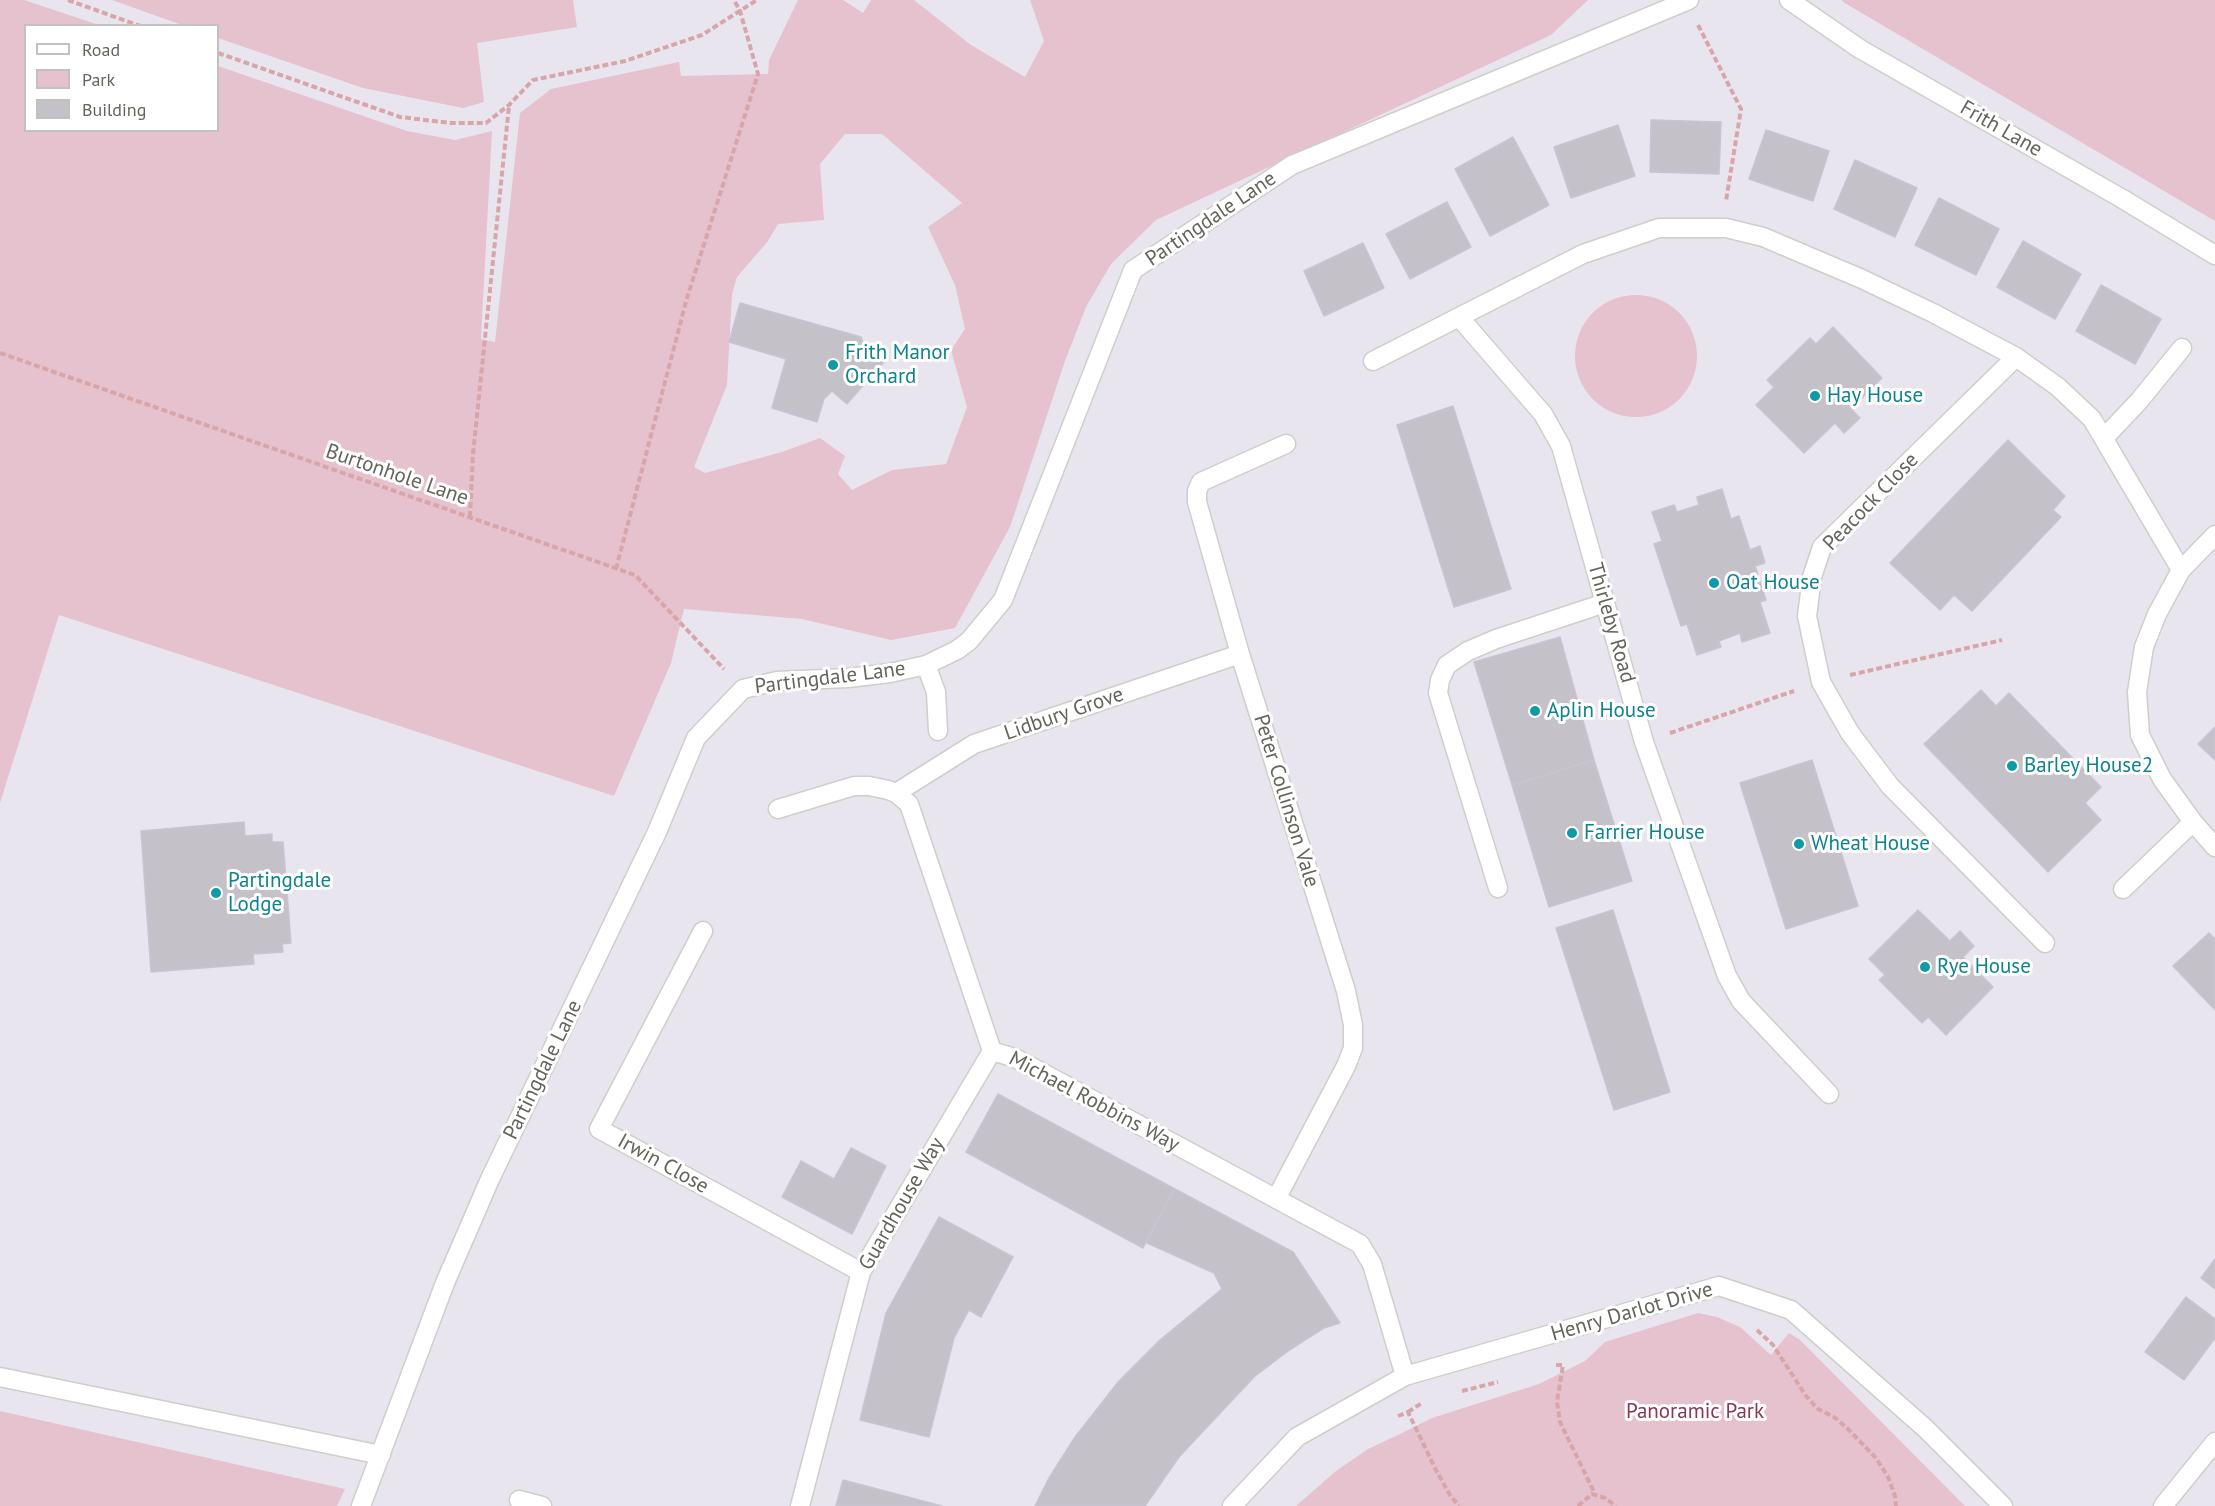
<!DOCTYPE html>
<html>
<head>
<meta charset="utf-8">
<style>
	body { margin:0 }
	#map { position:relative; width:2215px; height:1506px; overflow:hidden; background:#e9e5ef; font-family:"PT Sans",sans-serif }
	canvas { display:block }
	.legend { position:absolute; left:24px; top:24px; width:195px; height:108px; box-sizing:border-box; background:#fff; border:2px solid #c1c1be; margin:0; padding:8px 10px; list-style:none; font-size:18px; color:#63655c }
	.legend li { display:flex; align-items:center; gap:12px; height:30px }
	.legend b { width:30px; border:2px solid #c1c1be }
</style>
</head>
<body>
<div id="map">
<canvas width="2215" height="1506"></canvas>
<ul class="legend">
<li><b style="height:8px;background:#fff"></b>Road</li>
<li><b style="height:16px;background:#e6c1ce"></b>Park</li>
<li><b style="height:16px;background:#c5c1c9"></b>Building</li>
</ul>
</div>
<script>
const ctx = document.querySelector('canvas').getContext('2d');
ctx.lineJoin = 'round';
function fill(path, color) { ctx.fillStyle = color; ctx.fill(path, 'evenodd'); }
const poly = rows => new Path2D(rows.map(r => 'M' + r).join(''));
function stroke(path, color, width, dash) { ctx.strokeStyle = color; ctx.lineWidth = width; ctx.lineCap = dash ? 'butt' : 'round'; ctx.setLineDash(dash || []); ctx.stroke(path); }
function drawText(font, color, halo, rows, align = 'center') {
  ctx.font = font + ' "PT Sans",sans-serif'; ctx.lineWidth = 6; ctx.setLineDash([]); ctx.textBaseline = 'middle'; ctx.strokeStyle = halo; ctx.fillStyle = color; for (const [text, x, y, turn = 0] of rows) {
    ctx.save(); ctx.translate(x, y); ctx.rotate((+turn || 0) * Math.PI / 180); ctx.textAlign = isNaN(turn) ? turn : align; if (halo) ctx.strokeText(text, 0, 0); ctx.fillText(text, 0, 0); ctx.restore();
  }
}
fill(poly([
	[0,0,24,0,99,25,26,26,26,130,218,130,218,66,407,131,455,140,492,131,481,339,495,342,520,113,551,89,679,62,681,76,768,74,769,60,798,0,843,0,863,13,871,0,914,0,971,45,1025,77,1044,41,1030,0,1588,0,1551,35,1156,220,1111,264,1086,307,1065,361,1010,527,955,628,891,640,802,619,684,609,671,663,614,796,59,615,0,803],
	[845,134,882,134,962,203,928,227,955,285,965,329,951,350,967,407,946,464,892,470,852,490,838,474,845,456,820,438,782,452,705,473,694,467,727,385,732,294,737,277,768,241,778,224,824,220,820,164],
	[112,0,573,0,577,27,477,43,484,102,463,108,363,88,218,38,218,26,182,25],
	[1842,0,2215,0,2215,221,1843,2],
	'1575 356a61 61 0 1 1 122 0a61 61 0 1 1-122 0Z',
	[1698,1313,1717,1317,1740,1327,1771,1355,1789,1333,1800,1340,1965,1506,1296,1506,1336,1471,1368,1449,1400,1434,1432,1418,1539,1384,1585,1361,1605,1342],
	[0,1411,345,1489,337,1506,0,1506]
]), '#e6c1ce');
const building = poly([
	[1651,120,1721,122,1719,174,1650,172,1651,120],
	[1618,125,1635,176,1571,198,1554,147,1618,125],
	[1766,130,1829,151,1813,201,1749,179,1766,130],
	[1513,137,1549,205,1490,236,1455,169,1513,137],
	[1855,160,1917,188,1895,237,1834,209,1855,160],
	[1939,198,1999,229,1976,275,1915,245,1939,198],
	[1447,202,1471,247,1410,279,1386,234,1447,202],
	[2023,241,2081,274,2055,319,1997,287,2023,241],
	[1363,243,1384,288,1324,316,1304,271,1363,243],
	[2101,285,2161,319,2135,364,2076,331,2101,285],
	[740,303,861,337,864,347,872,344,883,350,885,360,878,370,870,371,871,374,864,375,866,382,847,404,832,391,824,399,817,422,772,408,786,359,729,342,740,303],
	[1833,327,1882,378,1851,409,1860,418,1844,433,1835,423,1804,453,1756,405,1774,387,1767,380,1810,338,1816,344,1833,327],
	[1453,406,1511,589,1454,607,1397,425,1453,406],
	[2008,440,2065,496,2053,510,2061,517,1972,611,1954,595,1940,610,1890,563,2008,440],
	[1722,489,1731,519,1739,516,1750,550,1760,546,1765,563,1755,566,1766,600,1760,602,1770,633,1742,642,1740,633,1719,641,1721,647,1697,655,1687,624,1681,626,1654,544,1662,541,1652,512,1674,505,1677,512,1699,505,1697,497,1722,489],
	[1560,637,1594,760,1512,785,1474,662,1560,637],
	[1981,690,1996,706,2009,693,2101,787,2085,803,2101,820,2048,872,1924,744,1981,690],
	[2215,727,2215,760,2198,744,2215,727],
	[1594,760,1632,881,1549,907,1512,785,1594,760],
	[1812,760,1858,906,1786,929,1740,783,1812,760],
	[244,822,245,836,272,834,272,842,283,842,291,943,282,944,283,952,253,954,254,964,151,972,141,831,244,822],
	[1613,910,1670,1092,1614,1110,1556,928,1613,910],
	[1918,910,1950,941,1960,931,1974,946,1963,957,1993,987,1946,1035,1928,1017,1922,1023,1879,980,1885,975,1869,959,1918,910],
	[2209,933,2215,939,2215,1010,2173,966,2209,933],
	[998,1094,1175,1189,1143,1248,966,1152,998,1094],
	[851,1148,886,1166,852,1234,782,1197,801,1161,834,1179,851,1148],
	[1175,1189,1293,1252,1340,1323,1324,1328,1291,1349,1255,1376,1179,1457,1145,1506,1035,1506,1049,1478,1075,1437,1119,1381,1160,1340,1222,1289,1214,1273,1145,1242,1175,1189],
	[939,1217,1013,1257,981,1317,969,1310,954,1338,929,1437,860,1420,886,1313,939,1217],
	[2215,1259,2215,1289,2201,1278,2215,1259],
	[2186,1297,2215,1319,2215,1338,2184,1380,2145,1352,2186,1297],
	[843,1480,942,1506,836,1506,843,1480]
]);
fill(building, '#c5c1c9');
stroke(building, '#c9c3d3', 1.5);
const minor = poly([
	[1789,0,1860,49,2121,198,2215,255],
	[1373,361,1459,317],
	[2104,438,2139,401,2182,348],
	[2215,535,2181,570,2157,614,2144,647,2137,692,2140,735,2162,779,2193,822,2215,847],
	[926,665,936,692,938,731],
	[896,793,974,744,1240,654],
	[778,809,854,786,869,786,888,790,896,793,909,804,992,1051,1015,1058,1360,1244,1372,1264,1405,1376],
	[1498,888,1438,693,1440,680,1447,665,1468,651,1496,639,1605,603],
	[2123,889,2193,822],
	[703,931,599,1129,861,1272],
	[2045,943,1890,786,1850,733,1821,682,1807,616,1812,577,1822,547,2016,357,2058,387,2092,419,2181,570],
	[1829,1094,1741,1001,1727,976,1644,742,1561,446,1543,414,1459,317,1583,254,1659,228,1726,228,1763,237,1862,279,1933,313,2016,357],
	[1276,1199,1346,1066,1353,1048,1353,1025,1346,991,1240,654,1197,502,1197,491,1201,482,1286,444],
	[0,1377,381,1455],
	[519,1500,542,1506],
	[361,1506,445,1283,490,1179,657,832,696,738,743,689,777,681,848,678,890,673,926,665,957,650,969,641,1003,600,1133,270,1292,165,1689,0],
	[800,1506,861,1272,992,1051],
	[1232,1506,1297,1437,1405,1376,1719,1286,1791,1310,1926,1429,2003,1506],
	[2163,1506,2215,1442]
]);
stroke(minor, '#cdcfc8', 21);
stroke(poly([
	[68,0,140,26],
	[1698,25,1741,109,1726,201],
	[218,53,400,117,451,123,486,123,509,105,533,80,625,61,702,35,757,0],
	[0,353,635,575,724,669],
	[470,517,473,454,509,106],
	[616,569,687,298,758,74,740,11,734,0],
	[1850,675,2002,640],
	[1670,733,1794,691],
	[1757,1330,1773,1345,1806,1396,1818,1409,1834,1417,1847,1428,1876,1458,1888,1477,1895,1496,1896,1506],
	[1556,1365,1563,1365,1557,1402,1560,1422,1596,1496],
	[1462,1391,1498,1382],
	[1408,1412,1422,1403],
	[1398,1416,1408,1412,1436,1470,1450,1495,1459,1506],
	[1578,1506,1592,1494,1605,1498,1616,1506]
]), '#d8a5a9', 4, [6, 3]);
stroke(minor, '#fff', 18);
for (const [x, y, r, color] of [
	[833,365,6,"#0f9aa8"],
	[1815,396,6,"#0f9aa8"],
	[1714,583,6,"#0f9aa8"],
	[1535,711,6,"#0f9aa8"],
	[2012,766,6,"#0f9aa8"],
	[1572,833,6,"#0f9aa8"],
	[1799,844,6,"#0f9aa8"],
	[216,893,6,"#0f9aa8"],
	[1925,967,6,"#0f9aa8"]
]) { const dot = new Path2D(); dot.arc(x, y, r, 0, 2 * Math.PI); ctx.fillStyle = color; ctx.fill(dot); stroke(dot, '#fff', 2); }
drawText('21px', '#63655c', '#fff', [
	["Frith Lane",2001,129,30],
	["Partingdale Lane",1211,219,-34],
	["Burtonhole Lane",397,475,19],
	["Peacock Close",1871,502,-46],
	["Thirleby Road",1611,623,74],
	["Partingdale Lane",830,678,-7],
	["Lidbury Grove",1064,714,-19],
	["Peter Collinson Vale",1286,801,73],
	["Partingdale Lane",543,1070,-64],
	["Michael Robbins Way",1094,1102,28],
	["Irwin Close",663,1164,29],
	["Guardhouse Way",902,1204,-60],
	["Henry Darlot Drive",1632,1312,-16]
]);
drawText('21px', '#0d838f', '#fff', [
	["Frith Manor",845,353],
	["Orchard",845,377],
	["Hay House",1827,396],
	["Oat House",1726,583],
	["Aplin House",1547,711],
	["Barley House2",2024,766],
	["Farrier House",1584,833],
	["Wheat House",1811,844],
	["Partingdale",228,881],
	["Lodge",228,905],
	["Rye House",1937,967]
], 'left');
drawText('21px', '#89384f', '#fff', [
	["Panoramic Park",1695,1412]
]);
</script>
</body>
</html>
